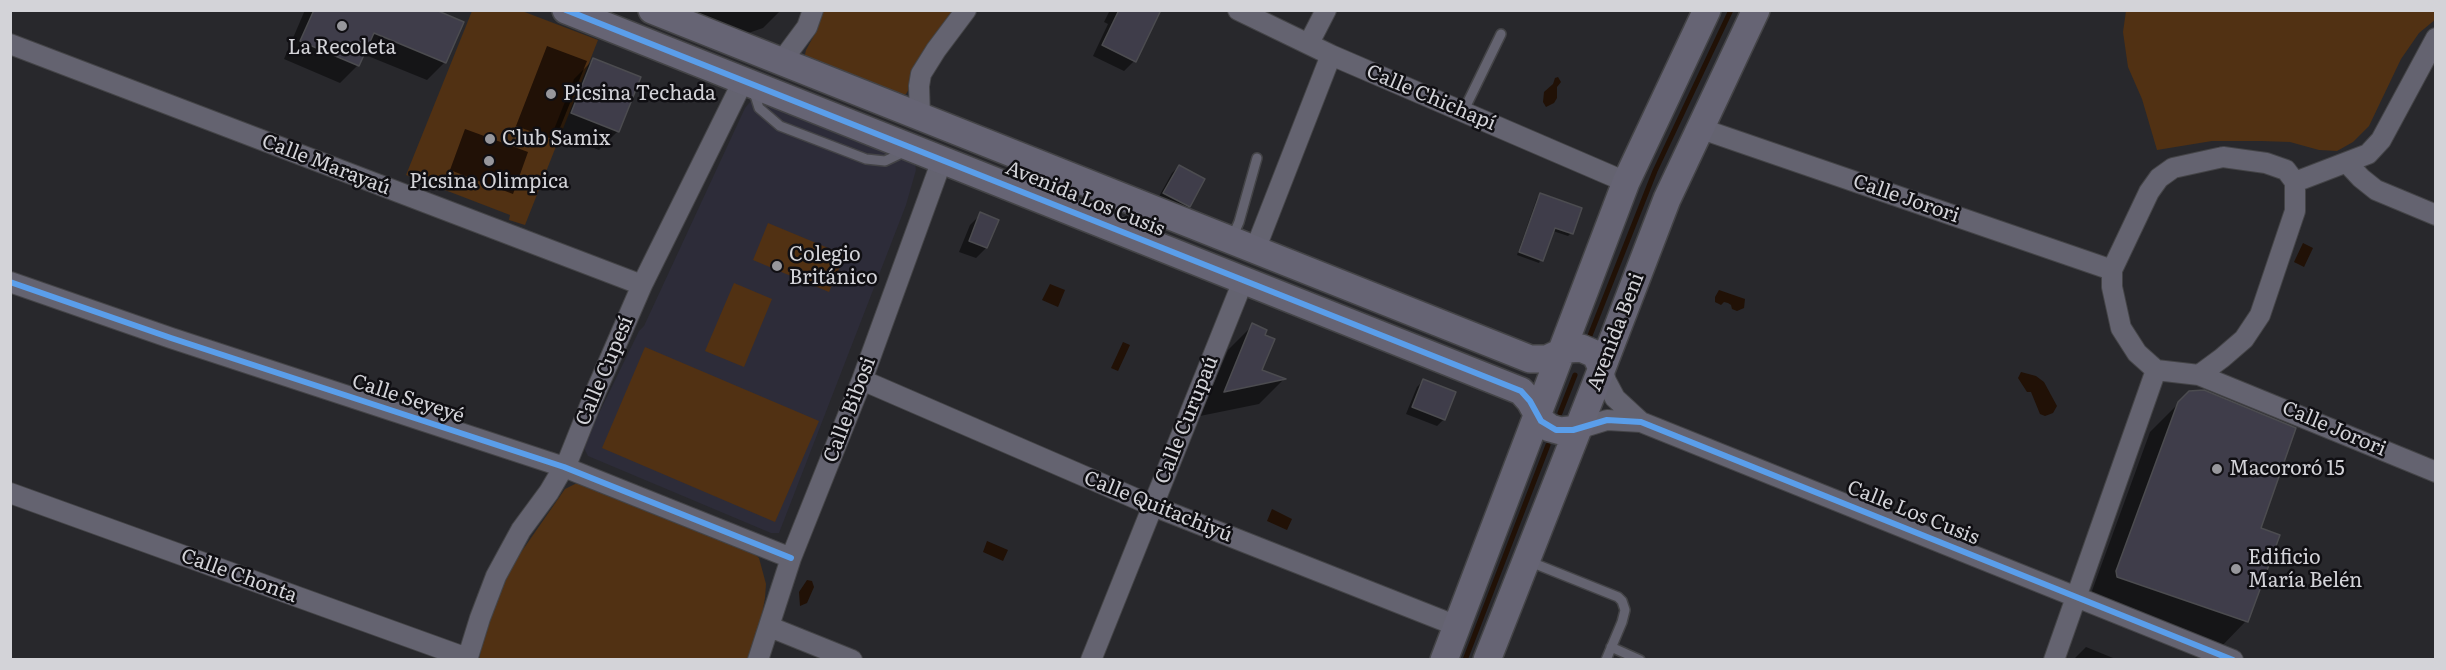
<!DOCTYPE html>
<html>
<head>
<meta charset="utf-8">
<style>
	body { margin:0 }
	#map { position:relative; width:2446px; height:670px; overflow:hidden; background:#28282c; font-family:Literata,serif }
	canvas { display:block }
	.frame { position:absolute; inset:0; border:12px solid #d3d3d8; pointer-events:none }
</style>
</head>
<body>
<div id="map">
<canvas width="2446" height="670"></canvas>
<div class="frame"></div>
</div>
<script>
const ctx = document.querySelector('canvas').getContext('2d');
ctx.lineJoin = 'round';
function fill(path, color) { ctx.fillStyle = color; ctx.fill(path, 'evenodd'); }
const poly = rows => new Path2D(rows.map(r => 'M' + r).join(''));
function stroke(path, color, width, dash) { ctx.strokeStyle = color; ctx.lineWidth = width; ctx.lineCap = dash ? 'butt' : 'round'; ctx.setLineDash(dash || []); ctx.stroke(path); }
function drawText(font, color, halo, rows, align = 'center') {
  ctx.font = font + ' Literata,serif'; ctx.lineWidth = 5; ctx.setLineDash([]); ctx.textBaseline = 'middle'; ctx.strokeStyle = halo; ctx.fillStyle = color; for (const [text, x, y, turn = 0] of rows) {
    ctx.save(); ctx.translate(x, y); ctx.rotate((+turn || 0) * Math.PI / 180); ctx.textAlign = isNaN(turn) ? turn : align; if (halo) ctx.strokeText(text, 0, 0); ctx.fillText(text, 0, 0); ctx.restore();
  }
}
fill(poly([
	[760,98,915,163,916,170,906,205,779,533,771,533,588,456,583,446,639,331,644,326,745,108,750,102]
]), '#2d2c39');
fill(poly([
	[472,11,522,11,598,40,525,225,509,220,510,215,406,175],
	[822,11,956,11,906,94,900,98,804,59,806,50,817,30],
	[2126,11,2435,10,2436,19,2419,33,2401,59,2369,126,2353,142,2337,151,2319,150,2290,142,2261,141,2212,141,2157,150,2142,99,2128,67,2123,32],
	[768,223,845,255,829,292,753,260],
	[734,283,772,299,744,367,705,351],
	[645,347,819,421,775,522,602,448],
	[575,484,592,484,750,550,759,558,766,584,765,598,760,626,750,659,479,660,484,635,495,602,515,561,565,489]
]), '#513113');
fill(poly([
	[547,46,587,61,555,140,516,126],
	[1558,77,1561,82,1557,87,1557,98,1554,103,1546,107,1543,102,1544,92,1553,84,1555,78],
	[465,129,528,152,513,194,450,170],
	[2303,243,2313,248,2304,267,2294,262],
	[1050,284,1065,290,1058,307,1042,300],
	[1719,290,1745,299,1744,308,1737,311,1732,309,1731,305,1728,303,1724,302,1721,305,1715,302,1715,297],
	[1123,342,1130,345,1118,371,1111,368],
	[2021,372,2036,376,2044,382,2057,406,2053,413,2045,416,2040,414,2031,392,2027,392,2018,378],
	[1272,509,1292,519,1287,530,1267,521],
	[987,541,1008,550,1003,561,983,552],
	[807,580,812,581,814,587,807,603,800,606,799,592]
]), '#211106');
fill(poly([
	[305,10,432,10,445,62,427,80,363,54,358,65,340,83,284,59],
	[665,10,781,10,763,28,725,41],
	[1110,10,1159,10,1134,61,1124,71,1093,56,1108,24,1104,22],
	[593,60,618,131,599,150,553,132,574,79],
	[1179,166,1189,206,1182,213,1157,200,1172,173],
	[1540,195,1571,233,1568,236,1553,231,1539,263,1517,255,1537,198],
	[981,214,986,248,976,258,959,252,970,225],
	[1253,325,1260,371,1283,380,1259,404,1200,416,1228,350],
	[1424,380,1444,419,1437,426,1406,414,1417,387],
	[2190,392,2259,529,2246,621,2219,649,2089,599,2150,432],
	[2086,647,2118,660,2073,660]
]), '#0007');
stroke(poly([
	[1589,338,1655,171,1731,10],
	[1560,413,1575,375],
	[1465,660,1548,445]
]), '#211106', 5);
const building = poly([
	[314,10,436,10,464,22,446,63,374,33,359,66,300,41,314,10],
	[1119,10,1161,10,1136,62,1102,45,1119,10],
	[593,58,641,77,619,132,571,113,593,58],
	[1179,165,1205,179,1190,207,1163,193,1179,165],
	[1540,193,1582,208,1573,234,1555,228,1543,261,1519,252,1540,193],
	[980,212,999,220,987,248,969,241,980,212],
	[1252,323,1267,330,1265,335,1275,339,1262,370,1286,379,1224,392,1252,323],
	[1423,379,1456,392,1445,420,1412,407,1423,379],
	[2204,390,2296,428,2261,528,2280,535,2248,622,2117,577,2116,571,2178,402,2189,391,2204,390]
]);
fill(building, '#3f3d4a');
stroke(building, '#4c4c50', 1.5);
const lane = poly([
	[753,89,759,108,780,126,866,159,885,161,906,151],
	[1463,112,1501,34],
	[1232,238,1239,222,1257,158],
	[1528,561,1618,597,1622,601,1625,610,1622,622,1606,660],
	[1611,647,1640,660]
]);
const street = poly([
	[1238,10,1331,55,1626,182],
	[1309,43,1326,10],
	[10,44,642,285],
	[781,62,807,27,813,10],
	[920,117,919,86,921,74,936,50,966,10],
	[1699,128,2112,270],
	[2223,157,2266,163,2286,170,2295,182,2295,211,2260,315,2244,339,2222,358,2199,375,2156,370,2137,353,2121,328,2112,287,2112,270,2149,192,2159,178,2173,168,2223,157],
	[2347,163,2361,178,2376,190,2436,215],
	[2295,182,2368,154,2381,140,2436,38],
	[1255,250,1331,55],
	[10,282,171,338,564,467,791,558],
	[1602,368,1606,381,1615,398,1641,422],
	[2199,375,2436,472],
	[862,380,1153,506,1457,626],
	[1578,429,1607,420,1641,422,2233,660],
	[10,493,467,658],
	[770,627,852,660],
	[467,660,480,618,496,576,521,530,549,492,569,458,593,398,642,285,743,81],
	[758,660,791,558,862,380,942,160],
	[1091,660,1243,281],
	[2054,660,2156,370]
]);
const secondary = poly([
	[566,10,1521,391,1530,401,1541,421,1550,428,1561,431,1578,429],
	[652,10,1530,359,1547,359,1568,349,1581,348,1595,354,1602,368],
	[1444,660,1626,182,1707,10],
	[1487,660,1602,368,1667,199,1756,10]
]);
stroke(lane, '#444447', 12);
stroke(street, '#444447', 22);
stroke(secondary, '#444447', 30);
stroke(lane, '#646370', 9);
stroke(street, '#646370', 20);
stroke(secondary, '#666474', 27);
stroke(poly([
	[566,10,1521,391,1530,401,1541,421,1556,430,1573,430,1607,420,1641,422,2233,660],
	[10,282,171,338,564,467,791,558]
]), '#5a9eea', 6);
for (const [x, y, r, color] of [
	[342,26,6,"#97979c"],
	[551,94,6,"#97979c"],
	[490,139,6,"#97979c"],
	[489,161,6,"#97979c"],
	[777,266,6,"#97979c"],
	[2217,469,6,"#97979c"],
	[2236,569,6,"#97979c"]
]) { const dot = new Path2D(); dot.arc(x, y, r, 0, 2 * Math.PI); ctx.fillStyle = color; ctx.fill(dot); stroke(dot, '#100f13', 2); }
drawText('20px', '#d3d3d8', '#100f13', [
	["La Recoleta",342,48,"center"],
	["Picsina Techada",563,94],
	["Club Samix",502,139],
	["Picsina Olimpica",489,182,"center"],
	["Colegio",789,255],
	["Británico",789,278],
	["Macororó 15",2229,469],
	["Edificio",2248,558],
	["María Belén",2248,581]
], 'left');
drawText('20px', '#d3d3d8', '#100f13', [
	["Calle Chichapí",1431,98,23],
	["Calle Marayaú",326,165,21],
	["Avenida Los Cusis",1085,199,22],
	["Calle Jorori",1906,199,19],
	["Avenida Beni",1616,332,-69],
	["Calle Cupesí",605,371,-67],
	["Calle Seyeyé",408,399,18],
	["Calle Bibosi",850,410,-69],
	["Calle Curupaú",1187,420,-68],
	["Calle Jorori",2334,429,23],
	["Calle Quitachiyú",1158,507,22],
	["Calle Los Cusis",1913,513,22],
	["Calle Chonta",239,576,20]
]);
</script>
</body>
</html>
